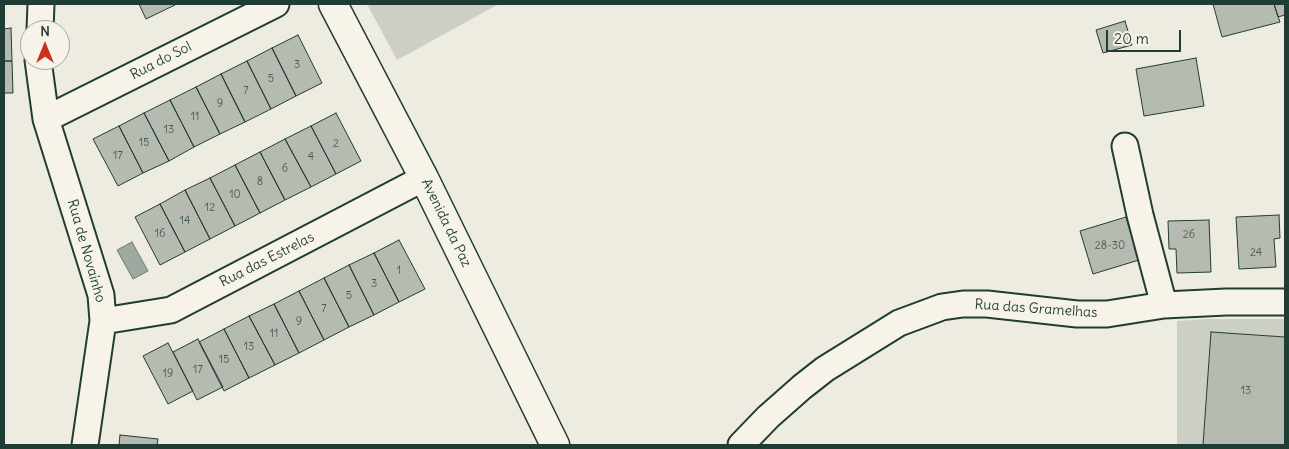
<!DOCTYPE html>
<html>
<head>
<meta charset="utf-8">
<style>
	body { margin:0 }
	#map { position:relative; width:1289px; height:449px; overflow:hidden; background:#eeece1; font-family:Delius,sans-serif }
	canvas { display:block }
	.frame { position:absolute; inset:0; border:5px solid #1f3d34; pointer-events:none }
	.north { position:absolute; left:20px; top:20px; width:50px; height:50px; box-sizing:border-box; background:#f7f3e8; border:1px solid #a1aaa0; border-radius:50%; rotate:0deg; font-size:14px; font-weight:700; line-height:20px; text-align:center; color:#1f3d34 }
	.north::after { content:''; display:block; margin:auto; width:18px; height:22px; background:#c8321e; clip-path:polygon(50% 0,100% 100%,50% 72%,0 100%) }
	.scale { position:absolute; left:1106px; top:30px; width:75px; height:22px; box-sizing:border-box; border:2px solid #1f3d34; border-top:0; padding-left:6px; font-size:15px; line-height:18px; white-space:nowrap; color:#1f3d34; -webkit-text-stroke:4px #f7f3e8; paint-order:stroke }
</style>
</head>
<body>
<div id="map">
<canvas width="1289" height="449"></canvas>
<div class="frame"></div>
<div class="north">N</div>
<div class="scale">20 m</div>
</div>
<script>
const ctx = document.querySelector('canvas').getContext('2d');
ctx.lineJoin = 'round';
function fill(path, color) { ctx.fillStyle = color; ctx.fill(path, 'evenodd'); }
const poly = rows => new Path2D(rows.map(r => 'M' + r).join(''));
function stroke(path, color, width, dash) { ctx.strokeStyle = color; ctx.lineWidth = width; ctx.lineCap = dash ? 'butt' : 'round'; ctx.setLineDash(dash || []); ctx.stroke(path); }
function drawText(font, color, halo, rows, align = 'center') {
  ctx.font = font + ' Delius,sans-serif'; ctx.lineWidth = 5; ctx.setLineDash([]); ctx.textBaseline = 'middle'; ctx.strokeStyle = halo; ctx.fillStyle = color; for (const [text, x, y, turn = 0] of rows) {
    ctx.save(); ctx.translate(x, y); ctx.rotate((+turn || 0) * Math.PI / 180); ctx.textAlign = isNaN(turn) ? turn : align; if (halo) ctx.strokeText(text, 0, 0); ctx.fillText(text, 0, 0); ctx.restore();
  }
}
fill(poly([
	[367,4,499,4,397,60],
	[1207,319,1285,319,1285,337,1211,332,1203,445,1177,445,1177,321]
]), '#cccfc4');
const water = poly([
	[132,242,148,271,133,279,117,250,132,242]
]);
fill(water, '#9fa99f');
stroke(water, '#6c7e74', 1);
const building = poly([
	[139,4,177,4,146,19,139,4],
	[1213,4,1274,4,1280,22,1222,37,1213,4],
	[1274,4,1285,4,1285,15,1278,17,1274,4],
	[1125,21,1132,45,1103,53,1096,30,1125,21],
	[11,28,12,61,4,61,4,29,11,28],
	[298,35,322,83,296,96,272,48,298,35],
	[272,48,296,96,271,109,247,61,272,48],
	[1196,58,1204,106,1144,116,1136,69,1196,58],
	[4,61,12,61,13,93,4,93,4,61],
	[247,61,271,109,245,122,221,74,247,61],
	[221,74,245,122,220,134,196,87,221,74],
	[196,87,220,134,194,147,170,100,196,87],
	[170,100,194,147,169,161,144,113,170,100],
	[144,113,169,161,143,173,119,126,144,113],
	[336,113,361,161,336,174,311,126,336,113],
	[119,126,143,173,118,186,93,139,119,126],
	[311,126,336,174,311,187,285,139,311,126],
	[285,139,311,187,285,200,260,152,285,139],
	[260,152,285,200,260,213,235,165,260,152],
	[235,165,260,213,235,226,210,178,235,165],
	[210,178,235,226,210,239,185,190,210,178],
	[185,190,210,239,185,252,160,204,185,190],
	[160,204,185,252,160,265,135,217,160,204],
	[1279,215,1280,238,1274,239,1276,267,1239,269,1236,217,1279,215],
	[1126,217,1139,260,1093,274,1080,231,1126,217],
	[1209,220,1211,272,1177,273,1176,249,1169,249,1168,221,1209,220],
	[399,240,425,289,399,302,374,253,399,240],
	[374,253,399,302,374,315,349,265,374,253],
	[349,265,374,315,349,327,324,278,349,265],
	[324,278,349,327,324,340,299,291,324,278],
	[299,291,324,340,299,353,274,304,299,291],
	[274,304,299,353,275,365,249,316,274,304],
	[249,316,275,365,249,378,224,329,249,316],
	[224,329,249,378,224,391,199,342,224,329],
	[1211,332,1285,337,1285,445,1203,445,1211,332],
	[198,339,223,387,197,400,173,352,198,339],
	[168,343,193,391,168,404,143,356,168,343],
	[120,435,158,439,157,445,119,445,120,435]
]);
fill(building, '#b5bbb0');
stroke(building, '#1f3d34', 1);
const minor = poly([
	[40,30,41,4],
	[38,60,46,119,101,295,103,321,85,445],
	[46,119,276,4],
	[1125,146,1140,215,1164,305],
	[103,321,171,310,424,178],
	[741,445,768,417,802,387,825,369,899,323,942,307,963,304,987,304,1077,314,1107,314,1164,305,1226,302,1285,302]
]);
const tertiary = poly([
	[333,4,424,178,555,445]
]);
stroke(minor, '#1f3d34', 29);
stroke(tertiary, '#1f3d34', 31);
stroke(minor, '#f7f3e8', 25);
stroke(tertiary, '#f7f3e8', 28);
drawText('11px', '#445c53', null, [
	["3",297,65],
	["5",271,79],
	["7",246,91],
	["9",220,104],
	["11",195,117],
	["13",169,130],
	["15",144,143],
	["2",336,144],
	["17",118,156],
	["4",311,157],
	["6",285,169],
	["8",260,182],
	["10",235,195],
	["12",210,208],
	["14",185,221],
	["16",160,234],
	["26",1189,235],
	["28-30",1110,246],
	["24",1256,253],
	["1",399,271],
	["3",374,284],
	["5",349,296],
	["7",324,309],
	["9",299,322],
	["11",274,334],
	["13",249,347],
	["15",224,360],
	["17",198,370],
	["19",168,374],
	["13",1246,391]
]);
drawText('14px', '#1f3d34', '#f7f3e8', [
	["Rua do Sol",161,61,-27],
	["Avenida da Paz",446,223,64],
	["Rua de Novaínho",86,251,74],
	["Rua das Estrelas",267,260,-27],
	["Rua das Gramelhas",1036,309,4]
]);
</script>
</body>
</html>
